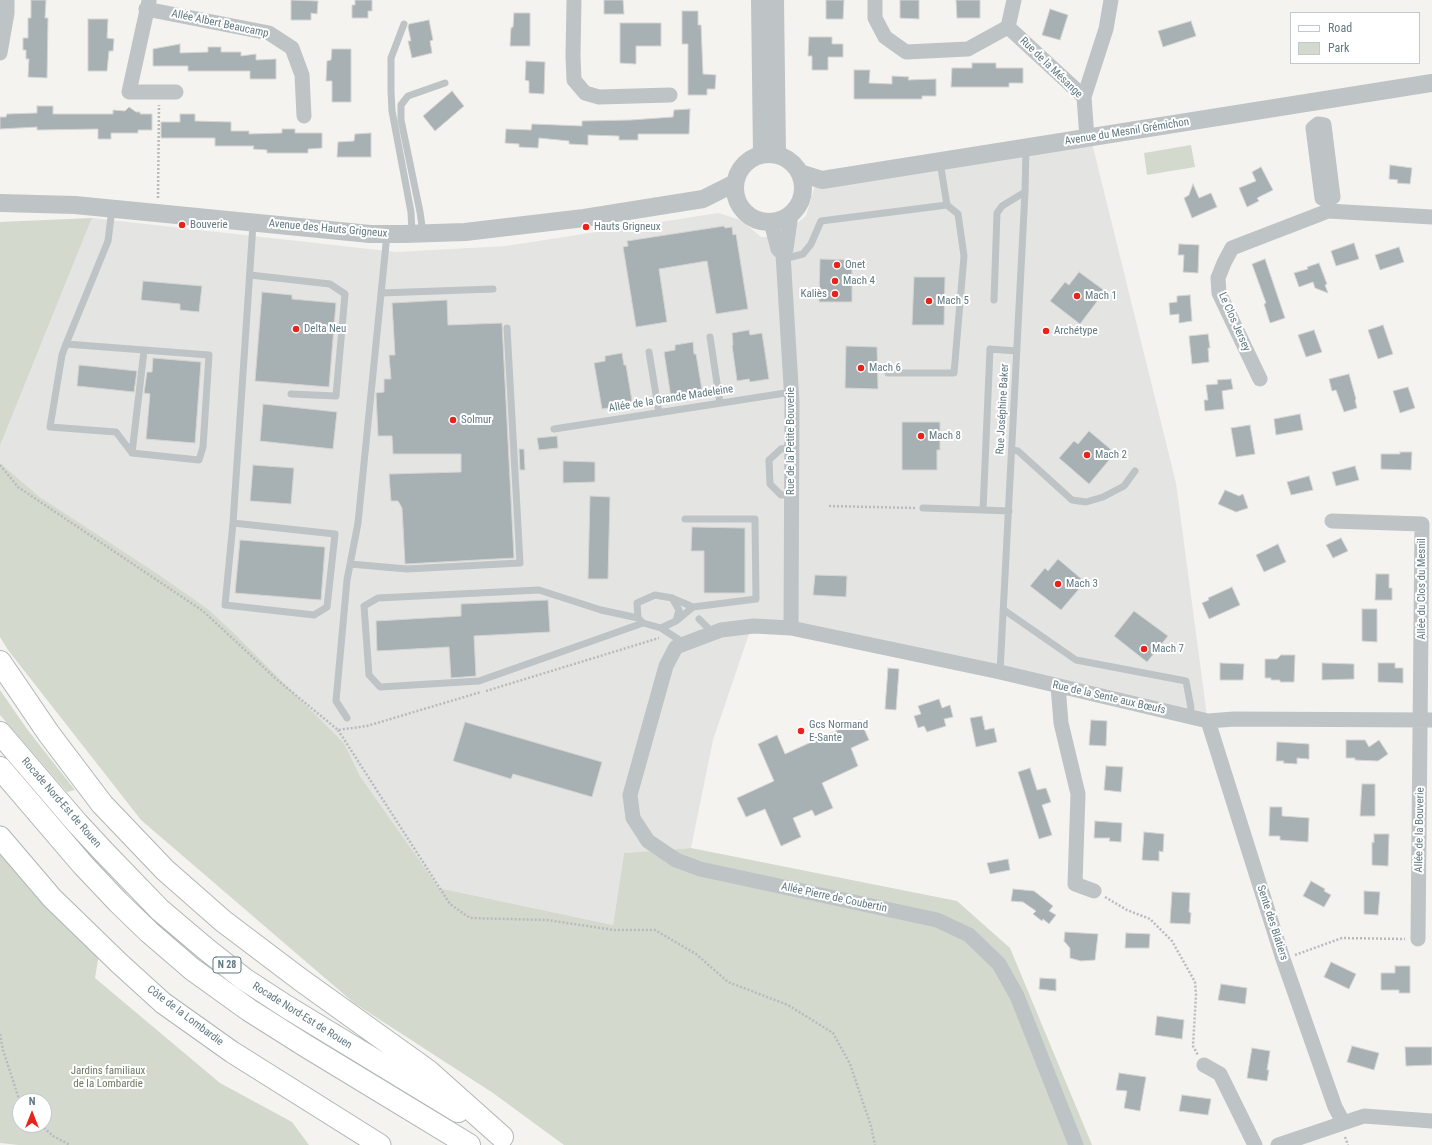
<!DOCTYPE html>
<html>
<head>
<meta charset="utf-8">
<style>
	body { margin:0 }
	#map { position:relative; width:1432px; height:1145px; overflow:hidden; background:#f4f3ef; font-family:"Roboto Condensed",sans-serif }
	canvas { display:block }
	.legend { position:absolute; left:1290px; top:12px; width:130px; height:52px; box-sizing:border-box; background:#fff; border:1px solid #c0c9cd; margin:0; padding:5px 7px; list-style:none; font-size:12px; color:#617981 }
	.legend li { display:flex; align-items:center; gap:8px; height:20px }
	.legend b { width:20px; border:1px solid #c0c9cd }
	.north { position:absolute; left:12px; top:1093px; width:40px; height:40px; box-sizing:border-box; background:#fff; border:1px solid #c0c9cd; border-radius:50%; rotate:0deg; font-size:11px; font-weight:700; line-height:16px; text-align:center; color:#617981 }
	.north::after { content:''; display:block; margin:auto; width:14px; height:18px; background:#e9231a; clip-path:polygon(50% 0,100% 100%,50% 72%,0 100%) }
</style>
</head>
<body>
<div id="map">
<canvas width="1432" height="1145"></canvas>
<ul class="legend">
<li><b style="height:5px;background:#fff"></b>Road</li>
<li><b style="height:11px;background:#d4d9ce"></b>Park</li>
</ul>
<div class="north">N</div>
</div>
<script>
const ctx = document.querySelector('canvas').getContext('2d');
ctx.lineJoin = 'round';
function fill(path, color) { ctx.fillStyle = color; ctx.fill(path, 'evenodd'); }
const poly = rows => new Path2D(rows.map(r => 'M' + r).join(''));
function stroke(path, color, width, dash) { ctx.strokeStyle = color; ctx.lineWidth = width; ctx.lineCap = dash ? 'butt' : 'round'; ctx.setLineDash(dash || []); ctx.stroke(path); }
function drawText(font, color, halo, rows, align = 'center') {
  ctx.font = font + ' "Roboto Condensed",sans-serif'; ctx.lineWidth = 4; ctx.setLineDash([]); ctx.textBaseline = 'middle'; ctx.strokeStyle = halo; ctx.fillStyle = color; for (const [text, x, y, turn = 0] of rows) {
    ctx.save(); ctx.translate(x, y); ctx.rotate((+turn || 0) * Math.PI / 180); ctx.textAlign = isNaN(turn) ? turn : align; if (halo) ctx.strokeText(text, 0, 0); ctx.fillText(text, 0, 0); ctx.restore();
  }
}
fill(poly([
	[1090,135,1176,483,1207,716,753,622,713,740,691,848,624,853,613,925,439,888,360,776,344,743,236,635,208,609,40,497,0,463,0,446,92,218,396,252,506,246,718,213,741,220,761,237,779,237,806,216,818,174]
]), '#e4e4e3');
fill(poly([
	[1191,145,1195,167,1147,175,1144,153],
	[92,218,0,446,0,222],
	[0,463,40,497,156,573,208,609,236,635,344,743,360,776,439,888,613,925,624,853,691,848,957,901,1010,948,1092,1145,564,1145,493,1093,354,1003,141,820,8,650,0,637],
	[0,690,27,729,75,790,67,792,0,715],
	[0,847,99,954,95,978,220,1083,292,1122,309,1145,18,1145,0,1143],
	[20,1101,44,1101,44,1125,20,1125]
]), '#d4d9ce');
const building = poly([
	[31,0,46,0,45,18,48,18,47,78,28,77,29,59,26,59,26,50,23,50,23,38,28,38,28,18,31,18,31,0],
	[291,0,318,1,317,14,311,13,311,20,291,20,291,0],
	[355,0,372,0,372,11,368,11,368,18,352,18,352,5,355,5,355,0],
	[604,0,623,0,624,14,604,14,604,0],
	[826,0,844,0,843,19,826,19,826,0],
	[900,0,919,0,919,19,900,18,900,0],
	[956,0,980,0,980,18,957,18,956,0],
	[1050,9,1068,15,1060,40,1042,35,1050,9],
	[682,11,698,11,698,25,701,25,703,74,716,75,715,89,707,89,707,95,688,95,688,44,682,44,682,11],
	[514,13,530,13,530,46,510,46,511,28,513,27,514,13],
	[88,19,108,19,107,38,114,39,113,51,109,51,107,71,88,71,88,19],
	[429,20,433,40,430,41,432,53,412,58,408,41,411,41,408,27,409,24,429,20],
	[1191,21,1196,36,1163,47,1158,31,1191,21],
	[620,23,661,23,661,46,636,46,636,64,620,63,620,23],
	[809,37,832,37,832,44,843,44,843,57,828,57,828,70,812,70,812,56,808,56,809,37],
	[180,44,180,53,208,52,208,47,221,47,221,52,241,52,241,56,256,54,256,60,276,59,276,79,250,79,250,71,188,71,188,66,153,66,153,49,180,44],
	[332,49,351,49,351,102,332,102,332,81,326,81,327,61,331,60,332,49],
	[526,61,545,62,544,94,529,93,529,81,525,80,526,61],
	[972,63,996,63,996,68,1023,68,1023,83,1009,83,1009,87,951,87,952,68,972,68,972,63],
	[854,70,870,70,869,83,892,84,892,76,909,77,908,80,936,79,936,96,922,96,922,99,854,99,854,70],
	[452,91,464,106,435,131,423,116,452,91],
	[37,106,53,106,53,114,113,114,113,110,125,111,129,107,136,112,140,112,140,114,152,114,152,130,138,130,138,133,111,133,111,139,98,139,98,129,37,130,37,127,0,129,0,117,6,117,7,114,37,113,37,106],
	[690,109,689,134,638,134,638,140,619,140,619,136,588,135,588,145,569,144,569,141,539,138,538,148,519,147,519,144,505,143,506,129,531,130,532,124,582,126,582,121,631,120,673,117,674,110,690,109],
	[180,114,195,114,195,121,231,122,231,131,249,131,249,134,282,133,282,129,295,129,295,133,322,133,322,148,308,149,308,153,267,153,267,150,253,149,254,146,215,146,215,138,161,138,161,122,180,122,180,114],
	[371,133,371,157,337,157,338,142,354,141,355,134,371,133],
	[1390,165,1412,168,1410,184,1397,183,1398,180,1389,179,1390,165],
	[1261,167,1273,190,1257,198,1259,201,1247,207,1239,188,1256,181,1252,172,1261,167],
	[1193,184,1199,198,1211,193,1217,207,1192,218,1184,198,1189,195,1193,184],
	[724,226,725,228,732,227,733,235,736,234,748,309,716,314,707,261,659,269,667,322,636,327,623,247,628,246,627,241,724,226],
	[1354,243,1359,259,1336,266,1331,251,1354,243],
	[1179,244,1199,245,1198,273,1183,272,1184,255,1178,255,1179,244],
	[1399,247,1404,262,1380,270,1375,255,1399,247],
	[820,259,852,260,852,302,819,302,820,259],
	[1265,259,1285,318,1270,323,1264,304,1266,303,1252,264,1265,259],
	[1319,263,1327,284,1325,285,1328,293,1315,288,1313,282,1299,287,1294,273,1308,269,1307,267,1319,263],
	[1079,272,1105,291,1080,324,1050,301,1065,282,1069,285,1079,272],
	[914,277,945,277,944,325,912,325,914,277],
	[143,281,202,286,199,312,180,310,180,304,141,300,143,281],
	[262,292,292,295,292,299,336,303,329,387,255,381,262,292],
	[1190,295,1192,321,1179,323,1179,314,1170,315,1169,303,1177,302,1177,296,1190,295],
	[447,300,448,325,502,323,514,558,405,564,402,508,398,501,391,501,389,474,461,472,461,454,393,454,392,436,378,436,376,393,384,392,384,379,391,379,389,355,395,355,392,303,447,300],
	[1383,325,1393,354,1378,359,1368,330,1383,325],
	[749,330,750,335,762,333,769,379,750,382,749,379,737,381,732,345,733,345,732,333,749,330],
	[1314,330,1322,352,1306,357,1298,335,1314,330],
	[1208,334,1210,348,1208,348,1209,362,1192,364,1189,336,1208,334],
	[693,342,694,354,696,354,702,390,690,392,690,395,671,398,664,352,675,350,675,345,693,342],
	[846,346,877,347,878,389,845,388,846,346],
	[622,353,624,365,626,365,632,401,620,403,620,406,602,409,594,363,605,361,605,356,622,353],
	[153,358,201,362,195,443,146,439,150,394,144,393,147,372,152,372,153,358],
	[79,365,137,371,134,392,77,386,79,365],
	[1349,374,1356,399,1355,400,1357,408,1344,412,1336,390,1332,391,1329,379,1349,374],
	[1231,379,1233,389,1222,391,1224,409,1205,411,1204,400,1208,400,1206,385,1218,384,1217,380,1231,379],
	[1408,387,1415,408,1400,413,1393,391,1408,387],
	[263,404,337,412,333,449,260,441,263,404],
	[1300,414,1303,430,1276,435,1274,419,1300,414],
	[902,422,940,422,940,450,937,450,937,470,902,470,902,422],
	[1250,425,1255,454,1236,457,1231,428,1250,425],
	[1089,431,1115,453,1089,484,1059,458,1074,441,1078,444,1089,431],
	[557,436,558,448,539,450,537,438,557,436],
	[519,449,524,449,525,470,520,470,519,449],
	[1400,452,1412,452,1411,470,1381,469,1381,454,1400,454,1400,452],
	[563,461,595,462,595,482,563,483,563,461],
	[253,465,294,468,291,504,250,501,253,465],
	[1355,466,1359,480,1336,486,1332,472,1355,466],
	[1309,476,1313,490,1291,495,1287,482,1309,476],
	[1225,490,1239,496,1243,494,1248,508,1236,512,1218,504,1225,490],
	[590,496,610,497,608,579,588,579,590,496],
	[692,527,745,528,745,593,704,593,704,551,691,551,692,527],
	[1341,538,1348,551,1333,558,1326,545,1341,538],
	[240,540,325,547,321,600,235,593,240,540],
	[1278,544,1286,562,1264,572,1256,555,1278,544],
	[1058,559,1085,582,1061,610,1030,586,1045,568,1048,571,1058,559],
	[1376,574,1389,574,1389,588,1392,588,1392,600,1375,600,1376,574],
	[815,575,847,576,846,597,813,595,815,575],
	[1232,587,1240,605,1209,619,1202,603,1209,600,1208,598,1232,587],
	[548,600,550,632,474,636,476,676,451,678,449,647,377,651,376,621,461,616,461,604,548,600],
	[1362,609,1377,609,1377,642,1362,641,1362,609],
	[1134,611,1168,636,1147,662,1114,636,1134,611],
	[1281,655,1295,655,1294,682,1280,682,1280,680,1271,680,1271,678,1265,678,1265,659,1277,659,1281,655],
	[1220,663,1244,664,1243,680,1220,680,1220,663],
	[1322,663,1354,664,1354,679,1322,680,1322,663],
	[1378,663,1395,663,1395,668,1403,668,1403,683,1378,682,1378,663],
	[888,668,899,669,896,710,885,709,888,668],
	[939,699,942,708,950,705,953,717,944,719,946,726,927,732,924,726,918,728,914,716,921,714,918,706,939,699],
	[982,716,985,730,994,728,997,742,976,747,970,718,982,716],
	[860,720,869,740,851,748,858,766,822,783,833,808,815,816,812,810,793,818,801,837,781,846,765,809,746,817,737,798,774,781,758,744,777,735,785,754,860,720],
	[1091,720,1107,721,1106,746,1089,745,1091,720],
	[465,722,602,762,592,797,513,774,511,779,453,761,465,722],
	[1346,740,1365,740,1369,747,1379,740,1388,754,1378,761,1355,760,1355,758,1346,758,1346,740],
	[1277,742,1309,744,1309,759,1297,758,1297,764,1283,763,1284,761,1276,761,1277,742],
	[1106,766,1123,767,1121,792,1104,790,1106,766],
	[1030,768,1037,790,1046,788,1051,802,1042,805,1052,835,1039,839,1018,772,1030,768],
	[1362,784,1375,784,1375,816,1360,816,1362,784],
	[1270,807,1282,807,1282,816,1309,818,1308,842,1280,840,1280,836,1269,836,1270,807],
	[1095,821,1122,823,1121,842,1109,841,1110,838,1094,838,1095,821],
	[1144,832,1164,834,1163,852,1159,851,1159,861,1142,860,1144,832],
	[1374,834,1389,834,1388,866,1372,865,1372,842,1374,843,1374,834],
	[1008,859,1010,870,990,874,987,863,1008,859],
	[1311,881,1325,889,1324,891,1331,895,1324,907,1303,896,1311,881],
	[1013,889,1034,891,1053,906,1049,911,1056,915,1049,924,1043,919,1042,921,1033,914,1036,911,1023,902,1011,901,1013,889],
	[1364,891,1380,892,1378,915,1364,914,1364,891],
	[1172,892,1190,893,1189,912,1191,913,1190,924,1170,923,1172,892],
	[1065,932,1098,934,1095,960,1081,961,1070,958,1070,948,1064,941,1065,932],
	[1126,933,1150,934,1149,948,1125,948,1126,933],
	[1331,962,1356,974,1349,989,1324,977,1331,962],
	[1395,966,1410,966,1410,993,1399,993,1399,990,1381,990,1381,973,1395,973,1395,966],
	[1040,978,1056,979,1056,991,1039,989,1040,978],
	[1221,984,1247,988,1245,1004,1218,1000,1221,984],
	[1157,1016,1184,1020,1182,1039,1155,1035,1157,1016],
	[1352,1046,1379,1053,1374,1070,1347,1062,1352,1046],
	[1405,1047,1432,1047,1432,1065,1406,1066,1405,1047],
	[1252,1048,1270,1051,1267,1070,1269,1070,1267,1081,1247,1078,1252,1048],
	[1119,1073,1146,1077,1140,1111,1124,1108,1127,1091,1116,1090,1119,1073],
	[1182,1095,1211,1099,1208,1115,1179,1111,1182,1095]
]);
fill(building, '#a7b1b4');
stroke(building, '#d5d4d2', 1);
const secondary = poly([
	[0,837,52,898,119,963,163,1003,232,1052,380,1145]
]);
const trunk = poly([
	[0,662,49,734,102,804,165,870,223,921,301,980,428,1071,502,1137],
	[0,733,77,823,104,852,160,910,206,949,244,979,287,1007,458,1111],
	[0,768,83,865,118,902,149,932,192,969,249,1010,306,1046,469,1145]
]);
stroke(secondary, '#aeb6b8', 23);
stroke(trunk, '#b1b6b8', 24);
stroke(poly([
	[158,198,159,105],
	[0,465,18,487,203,611,275,678,338,730,367,726,481,692],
	[829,506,915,508],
	[486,691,659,638],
	[338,730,450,904,470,918,547,920,614,930,655,930,696,954,728,982,788,1005,833,1033,850,1064,871,1126,875,1145],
	[1105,897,1127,910,1150,919,1172,941,1195,982,1196,995,1193,1046,1198,1055],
	[1295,955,1342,938,1405,939],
	[0,1034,3,1050,18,1096,22,1101],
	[41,1125,53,1136,70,1145],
	[1345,1137,1348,1145]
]), '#b8bbbd', 2.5, [2, 2]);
stroke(poly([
	[404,24,391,58,391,91,392,111,411,212,412,233],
	[423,233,420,212,401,120,401,105,408,96,445,83],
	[783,259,803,254,811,244,821,221,947,205,940,162],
	[250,275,330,284,345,294,336,396,291,394],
	[381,293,493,289],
	[994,300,997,213,1002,206,1025,192],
	[710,337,720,403],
	[66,344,209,355,203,447,199,460,132,453,116,432,50,427,62,355,66,344,97,268,108,241,111,217,114,210],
	[649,352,659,413],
	[888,373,954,373,964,256,958,214,947,205],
	[554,429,792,392],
	[1012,450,1018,451,1072,500,1086,502,1103,497,1124,486,1135,471],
	[132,453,144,351],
	[791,495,781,495,770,484,769,460,781,449,792,447],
	[923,508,983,510],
	[1009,511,983,510,990,349,1017,351],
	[233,523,335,534,327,607,314,615,225,605,233,523,253,224],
	[350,564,407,569,520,563,507,328],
	[1004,610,1076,660,1186,681,1191,708,1189,716],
	[638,618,601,610,539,590,378,598,364,606,369,675,380,687,479,681,643,623],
	[699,619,713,633],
	[676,621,693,607,756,599,755,519,685,519],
	[661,628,676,621,679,610,672,598],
	[684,643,661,628,643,623,638,618,637,603,655,595,672,598,693,607],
	[1000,672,1025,192,1026,148],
	[347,718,336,701,347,580,358,523,387,234]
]), '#bec3c5', 7);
stroke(poly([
	[574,0,573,56,574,80,585,93,599,97,670,95],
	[875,0,875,18,885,37,906,52,968,49,1008,27,1014,0],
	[149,1,129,92,176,92],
	[146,9,269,33,292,48,302,75,304,116],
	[1008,27,1084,97,1087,138],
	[0,53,7,13,7,0],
	[1084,97,1106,29,1111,0],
	[1318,124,1324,125,1333,197,1327,200,1322,198,1313,128,1318,124],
	[791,214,786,249,783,254,792,402,791,628],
	[771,222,778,249,783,254],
	[1260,379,1219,293,1218,278,1224,263,1232,248,1328,211,1432,217],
	[1332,521,1422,524,1418,939],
	[1058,686,1061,723,1078,794,1075,884,1094,891],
	[1208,721,1283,959,1335,1107,1343,1122],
	[1204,1065,1220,1074,1255,1145],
	[1076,1145,1017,996,999,964,969,935,937,920,700,869,676,860,648,841,633,818,630,795,666,666,676,647,721,630,754,626,791,628,1000,672,1208,721,1234,719,1432,720],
	[1278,1145,1364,1116,1432,1121]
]), '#bec3c5', 15);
stroke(poly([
	[760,0,762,154],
	[775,0,777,154],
	'735 188a34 34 0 1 1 68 0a34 34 0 1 1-68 0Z',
	[800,173,822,180,1432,83],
	[0,203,75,205,370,234,404,234,465,232,584,218,703,199,735,183]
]), '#bec3c5', 18);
stroke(secondary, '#fff', 21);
stroke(trunk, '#fff', 22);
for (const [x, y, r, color] of [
	[182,225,4,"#e9231a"],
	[586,227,4,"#e9231a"],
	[837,265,4,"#e9231a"],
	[835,281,4,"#e9231a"],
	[835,294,4,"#e9231a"],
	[1077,296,4,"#e9231a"],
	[929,301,4,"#e9231a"],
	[296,329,4,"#e9231a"],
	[1046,331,4,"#e9231a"],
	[861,368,4,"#e9231a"],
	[453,420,4,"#e9231a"],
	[921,436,4,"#e9231a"],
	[1087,455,4,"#e9231a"],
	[1058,584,4,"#e9231a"],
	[1144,649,4,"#e9231a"],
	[801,731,4,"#e9231a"]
]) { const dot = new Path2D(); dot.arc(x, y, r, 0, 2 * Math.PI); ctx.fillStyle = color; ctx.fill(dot); stroke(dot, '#fff', 1.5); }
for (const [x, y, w] of [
	[227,965,28]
]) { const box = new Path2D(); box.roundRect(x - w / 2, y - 8, w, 16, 3); ctx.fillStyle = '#fff'; ctx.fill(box); stroke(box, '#617981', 1); }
drawText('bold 10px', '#617981', null, [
	["N 28",227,965]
]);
drawText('11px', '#617981', '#fff', [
	["Allée Albert Beaucamp",220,24,12],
	["Rue de la Mésange",1051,68,44],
	["Avenue du Mesnil Grémichon",1127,132,-9],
	["Avenue des Hauts Grigneux",328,229,5],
	["Le Clos Jersey",1234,322,66],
	["Allée de la Grande Madeleine",671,399,-9],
	["Rue Joséphine Baker",1003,409,-87],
	["Rue de la Petite Bouverie",791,441,-90],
	["Allée du Clos du Mesnil",1422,589,-90],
	["Rue de la Sente aux Bœufs",1109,698,13],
	["Rocade Nord-Est de Rouen",61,803,49],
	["Allée de la Bouverie",1420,830,-89],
	["Allée Pierre de Coubertin",834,898,12],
	["Sente des Blatiers",1272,923,72],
	["Côte de la Lombardie",185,1016,37],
	["Rocade Nord-Est de Rouen",302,1016,32]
]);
drawText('11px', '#617981', '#fff', [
	["Bouverie",190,225],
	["Hauts Grigneux",594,227],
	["Onet",845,265],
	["Mach 4",843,281],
	["Kaliès",827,294,"right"],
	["Mach 1",1085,296],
	["Mach 5",937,301],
	["Delta Neu",304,329],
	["Archétype",1054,331],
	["Mach 6",869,368],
	["Solmur",461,420],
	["Mach 8",929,436],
	["Mach 2",1095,455],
	["Mach 3",1066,584],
	["Mach 7",1152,649],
	["Gcs Normand",809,725],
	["E-Sante",809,738]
], 'left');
drawText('11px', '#6a7860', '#fff', [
	["Jardins familiaux",108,1071],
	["de la Lombardie",108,1084]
]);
</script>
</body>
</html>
